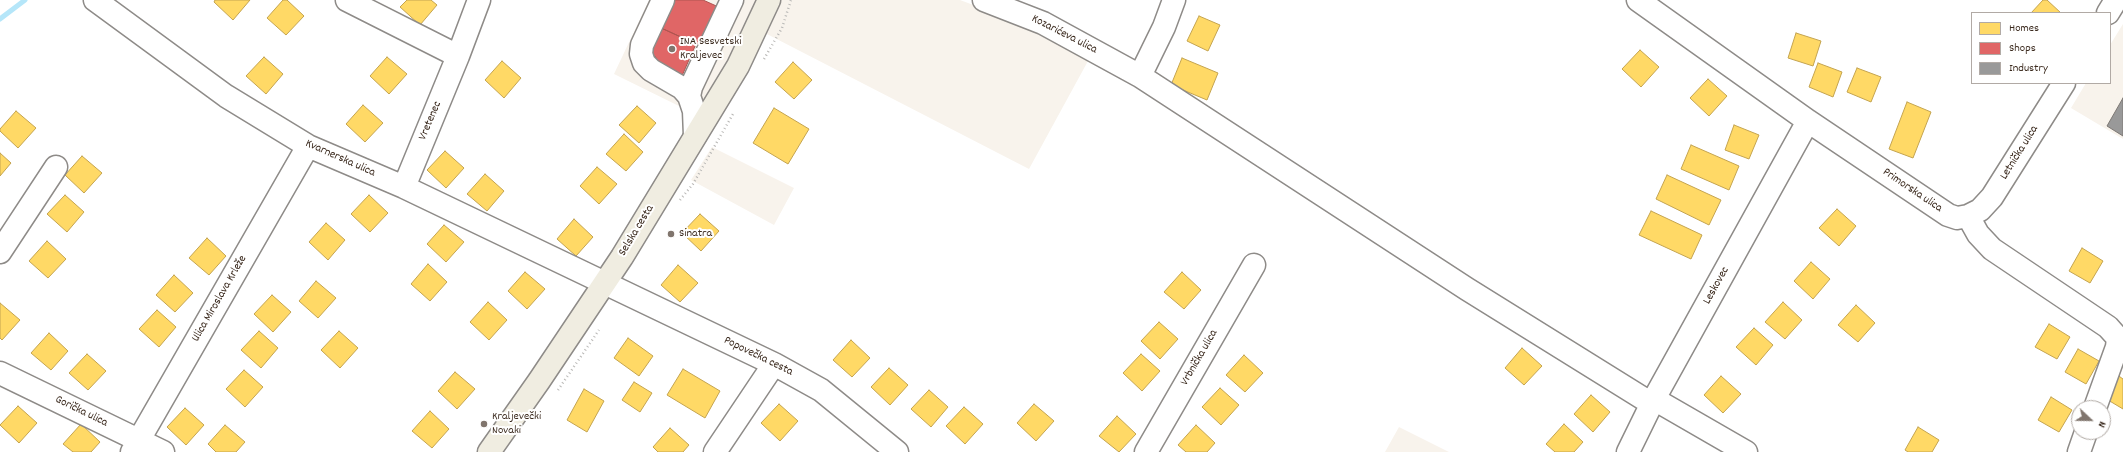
<!DOCTYPE html>
<html>
<head>
<meta charset="utf-8">
<style>
	body { margin:0 }
	#map { position:relative; width:2123px; height:452px; overflow:hidden; background:#fff; font-family:Dekko,sans-serif }
	canvas { display:block }
	.legend { position:absolute; left:1971px; top:12px; width:140px; height:72px; box-sizing:border-box; background:#fff; border:1px solid #b1aaa5; margin:0; padding:5px 7px; list-style:none; font-size:12px; color:#3b2a1e }
	.legend li { display:flex; align-items:center; gap:8px; height:20px }
	.legend b { width:20px; border:1px solid #b1aaa5 }
	.north { position:absolute; left:2071px; top:400px; width:40px; height:40px; box-sizing:border-box; background:#fff; border:1px solid #b1aaa5; border-radius:50%; rotate:112deg; font-size:11px; font-weight:700; line-height:16px; text-align:center; color:#3b2a1e }
	.north::after { content:''; display:block; margin:auto; width:14px; height:18px; background:#80756d; clip-path:polygon(50% 0,100% 100%,50% 72%,0 100%) }
</style>
</head>
<body>
<div id="map">
<canvas width="2123" height="452"></canvas>
<ul class="legend">
<li><b style="height:11px;background:#ffd966"></b>Homes</li>
<li><b style="height:11px;background:#e06666"></b>Shops</li>
<li><b style="height:11px;background:#999"></b>Industry</li>
</ul>
<div class="north">N</div>
</div>
<script>
const ctx = document.querySelector('canvas').getContext('2d');
ctx.lineJoin = 'round';
function fill(path, color) { ctx.fillStyle = color; ctx.fill(path, 'evenodd'); }
const poly = rows => new Path2D(rows.map(r => 'M' + r).join(''));
function stroke(path, color, width, dash) { ctx.strokeStyle = color; ctx.lineWidth = width; ctx.lineCap = dash ? 'butt' : 'round'; ctx.setLineDash(dash || []); ctx.stroke(path); }
function drawText(font, color, halo, rows, align = 'center') {
  ctx.font = font + ' Dekko,sans-serif'; ctx.lineWidth = 4; ctx.setLineDash([]); ctx.textBaseline = 'middle'; ctx.strokeStyle = halo; ctx.fillStyle = color; for (const [text, x, y, turn = 0] of rows) {
    ctx.save(); ctx.translate(x, y); ctx.rotate((+turn || 0) * Math.PI / 180); ctx.textAlign = isNaN(turn) ? turn : align; if (halo) ctx.strokeText(text, 0, 0); ctx.fillText(text, 0, 0); ctx.restore();
  }
}
fill(poly([
	[649,0,762,0,707,102,685,109,614,74],
	[778,0,960,0,1045,32,1088,61,1029,169,765,33],
	[2123,24,2123,139,2071,108,2086,83,2110,83,2110,45],
	[712,147,794,188,774,225,691,180],
	[1399,427,1449,452,1385,452]
]), '#f8f3ec');
const homes = poly([
	[215,0,250,0,233,20,214,2,215,0],
	[283,0,287,0,304,16,286,35,267,18,283,0],
	[407,0,431,0,437,5,420,25,400,7,407,0],
	[2043,0,2047,0,2061,13,2031,13,2043,0],
	[1199,16,1220,25,1208,51,1187,41,1199,16],
	[1796,33,1821,41,1813,66,1788,58,1796,33],
	[1640,50,1659,67,1641,87,1622,69,1640,50],
	[264,57,283,74,266,94,246,76,264,57],
	[387,57,407,74,389,94,370,76,387,57],
	[1182,58,1218,73,1207,100,1171,85,1182,58],
	[502,61,521,78,504,98,485,80,502,61],
	[793,62,812,80,794,99,775,82,793,62],
	[1818,63,1842,72,1833,97,1809,87,1818,63],
	[1857,68,1881,77,1871,102,1847,92,1857,68],
	[1708,79,1727,96,1709,116,1690,98,1708,79],
	[1907,102,1931,112,1913,158,1889,149,1907,102],
	[363,105,383,123,365,142,346,124,363,105],
	[637,106,656,123,639,143,619,125,637,106],
	[774,108,809,129,788,164,753,143,774,108],
	[16,111,36,128,18,148,0,131,0,129,16,111],
	[1734,125,1759,135,1749,159,1725,150,1734,125],
	[624,134,643,152,626,171,606,154,624,134],
	[1691,145,1739,166,1729,190,1681,169,1691,145],
	[445,151,464,168,446,188,427,170,445,151],
	[0,153,11,163,0,176,0,153],
	[82,156,102,173,84,193,65,175,82,156],
	[597,167,617,184,599,204,580,186,597,167],
	[485,174,504,191,487,211,467,194,485,174],
	[1667,175,1721,200,1709,225,1656,199,1667,175],
	[65,195,84,212,67,232,47,214,65,195],
	[369,195,388,213,370,232,351,214,369,195],
	[1837,209,1856,226,1839,246,1819,228,1837,209],
	[1651,211,1702,235,1691,259,1639,235,1651,211],
	[700,214,719,231,701,251,682,233,700,214],
	[574,219,593,237,576,256,557,239,574,219],
	[326,223,345,240,328,260,309,242,326,223],
	[444,225,464,242,446,262,427,244,444,225],
	[207,238,226,256,209,275,189,258,207,238],
	[47,241,66,259,48,278,29,261,47,241],
	[2082,248,2103,261,2090,283,2069,271,2082,248],
	[1811,262,1830,279,1813,299,1794,281,1811,262],
	[428,264,447,282,430,301,411,284,428,264],
	[678,265,698,283,680,302,661,285,678,265],
	[525,272,545,289,527,309,508,291,525,272],
	[1182,272,1201,290,1184,309,1164,292,1182,272],
	[174,275,193,293,175,312,156,295,174,275],
	[316,281,336,298,318,318,299,301,316,281],
	[272,295,291,312,273,332,254,314,272,295],
	[488,302,507,320,489,340,470,322,488,302],
	[1783,302,1802,320,1785,339,1765,322,1783,302],
	[0,303,20,320,2,340,0,338,0,303],
	[1856,305,1875,323,1858,342,1838,325,1856,305],
	[157,310,176,327,159,347,139,329,157,310],
	[1159,322,1178,339,1160,359,1141,341,1159,322],
	[2049,324,2070,337,2057,359,2035,347,2049,324],
	[1754,328,1773,345,1756,365,1736,347,1754,328],
	[259,331,278,348,261,368,241,350,259,331],
	[339,331,358,348,340,368,321,350,339,331],
	[49,333,68,351,51,370,31,353,49,333],
	[628,338,653,356,639,376,614,358,628,338],
	[851,340,870,358,852,377,833,360,851,340],
	[1522,348,1542,366,1524,385,1505,368,1522,348],
	[2078,349,2099,361,2086,384,2065,372,2078,349],
	[87,354,106,371,88,390,69,373,87,354],
	[1141,354,1160,371,1142,391,1123,373,1141,354],
	[1244,355,1263,373,1245,392,1226,375,1244,355],
	[889,368,908,385,890,405,871,387,889,368],
	[683,369,720,391,705,418,667,395,683,369],
	[244,370,263,387,245,407,226,389,244,370],
	[455,372,475,389,457,409,438,391,455,372],
	[2116,374,2123,379,2123,409,2103,397,2116,374],
	[1721,376,1741,394,1723,413,1704,395,1721,376],
	[634,382,652,393,640,412,622,400,634,382],
	[1220,388,1239,405,1221,425,1202,407,1220,388],
	[584,389,604,401,587,432,567,420,584,389],
	[929,390,948,407,931,427,911,409,929,390],
	[1591,395,1610,412,1593,432,1574,414,1591,395],
	[2051,397,2072,410,2059,432,2038,420,2051,397],
	[779,404,798,421,780,441,761,423,779,404],
	[1034,404,1054,421,1036,441,1017,423,1034,404],
	[18,406,37,423,19,443,0,425,18,406],
	[964,407,983,424,965,444,946,426,964,407],
	[185,408,204,425,186,445,167,427,185,408],
	[430,411,449,429,432,448,412,431,430,411],
	[1117,416,1136,434,1119,452,1099,436,1117,416],
	[81,424,100,442,91,452,73,452,63,444,81,424],
	[1564,424,1583,442,1574,452,1555,452,1546,444,1564,424],
	[225,425,245,442,236,452,216,452,208,444,225,425],
	[1196,425,1215,443,1207,452,1186,452,1178,445,1196,425],
	[1918,427,1939,440,1932,452,1908,452,1905,450,1918,427],
	[670,428,689,445,683,452,658,452,653,447,670,428]
]);
fill(homes, '#ffd966');
stroke(homes, '#c4a450', 1);
const shops = poly([
	[671,0,703,0,723,9,705,48,659,27,671,0],
	[659,27,696,44,681,78,652,65,656,57,647,53,659,27]
]);
fill(shops, '#e06666');
stroke(shops, '#ae5450', 1);
const industry = poly([
	[2123,98,2123,136,2107,126,2123,98]
]);
fill(industry, '#999');
stroke(industry, '#7d7874', 1);
stroke(poly([
	[0,19,25,0]
]), '#b5e6f9', 5);
const minor = poly([
	[95,0,226,96,308,146,404,187,774,364,821,390,897,452],
	[347,0,458,56],
	[663,0,642,45,641,54,644,63,651,70,682,88,689,96,694,111,695,136],
	[984,0,1043,23,1140,76,1467,289,1652,404],
	[1638,0,1808,121,1948,215,1957,218,1968,216,1980,210,1992,197,2064,83],
	[2108,13,2116,0],
	[1140,76,1164,27,1174,0],
	[689,96,691,87,732,0],
	[404,187,458,56,479,0],
	[1968,216,1978,234,1992,249,2108,327,2118,338,2117,347,2095,408],
	[0,252,56,167],
	[0,373,163,452],
	[1654,399,1746,452],
	[132,452,308,146],
	[715,452,774,364],
	[1146,452,1254,265],
	[1628,452,1654,399,1808,121],
	[2079,452,2086,432]
]);
const major = poly([
	[489,452,539,381,622,257,738,66,769,0]
]);
stroke(minor, '#8e8b88', 25);
stroke(major, '#8e8b88', 25);
stroke(poly([
	[764,59,782,28,791,0],
	[680,200,693,184,733,114],
	[558,390,599,330]
]), '#b9b8b6', 2.5, [1, 3]);
stroke(minor, '#fff', 22);
stroke(major, '#f0ede1', 22);
for (const [x, y, r, color] of [
	[672,49,4,"#80756d"],
	[671,234,4,"#80756d"],
	[484,424,4,"#80756d"]
]) { const dot = new Path2D(); dot.arc(x, y, r, 0, 2 * Math.PI); ctx.fillStyle = color; ctx.fill(dot); stroke(dot, '#fff', 1.5); }
drawText('12px', '#3b2a1e', '#fff', [
	["Kozarićeva ulica",1064,35,27],
	["Vretenec",431,121,-67],
	["Letnička ulica",2020,153,-58],
	["Kvarnerska ulica",340,159,24],
	["Primorska ulica",1912,191,34],
	["Selska cesta",637,231,-59],
	["Leskovec",1717,286,-61],
	["Ulica Miroslava Krleže",220,299,-60],
	["Popovečka cesta",758,357,26],
	["Vrbnička ulica",1200,358,-60],
	["Gorička ulica",81,412,26]
]);
drawText('12px', '#3b2a1e', '#fff', [
	["INA Sesvetski",680,42],
	["Kraljevec",680,56],
	["Sinatra",679,234],
	["Kraljevečki",492,417],
	["Novaki",492,431]
], 'left');
</script>
</body>
</html>
